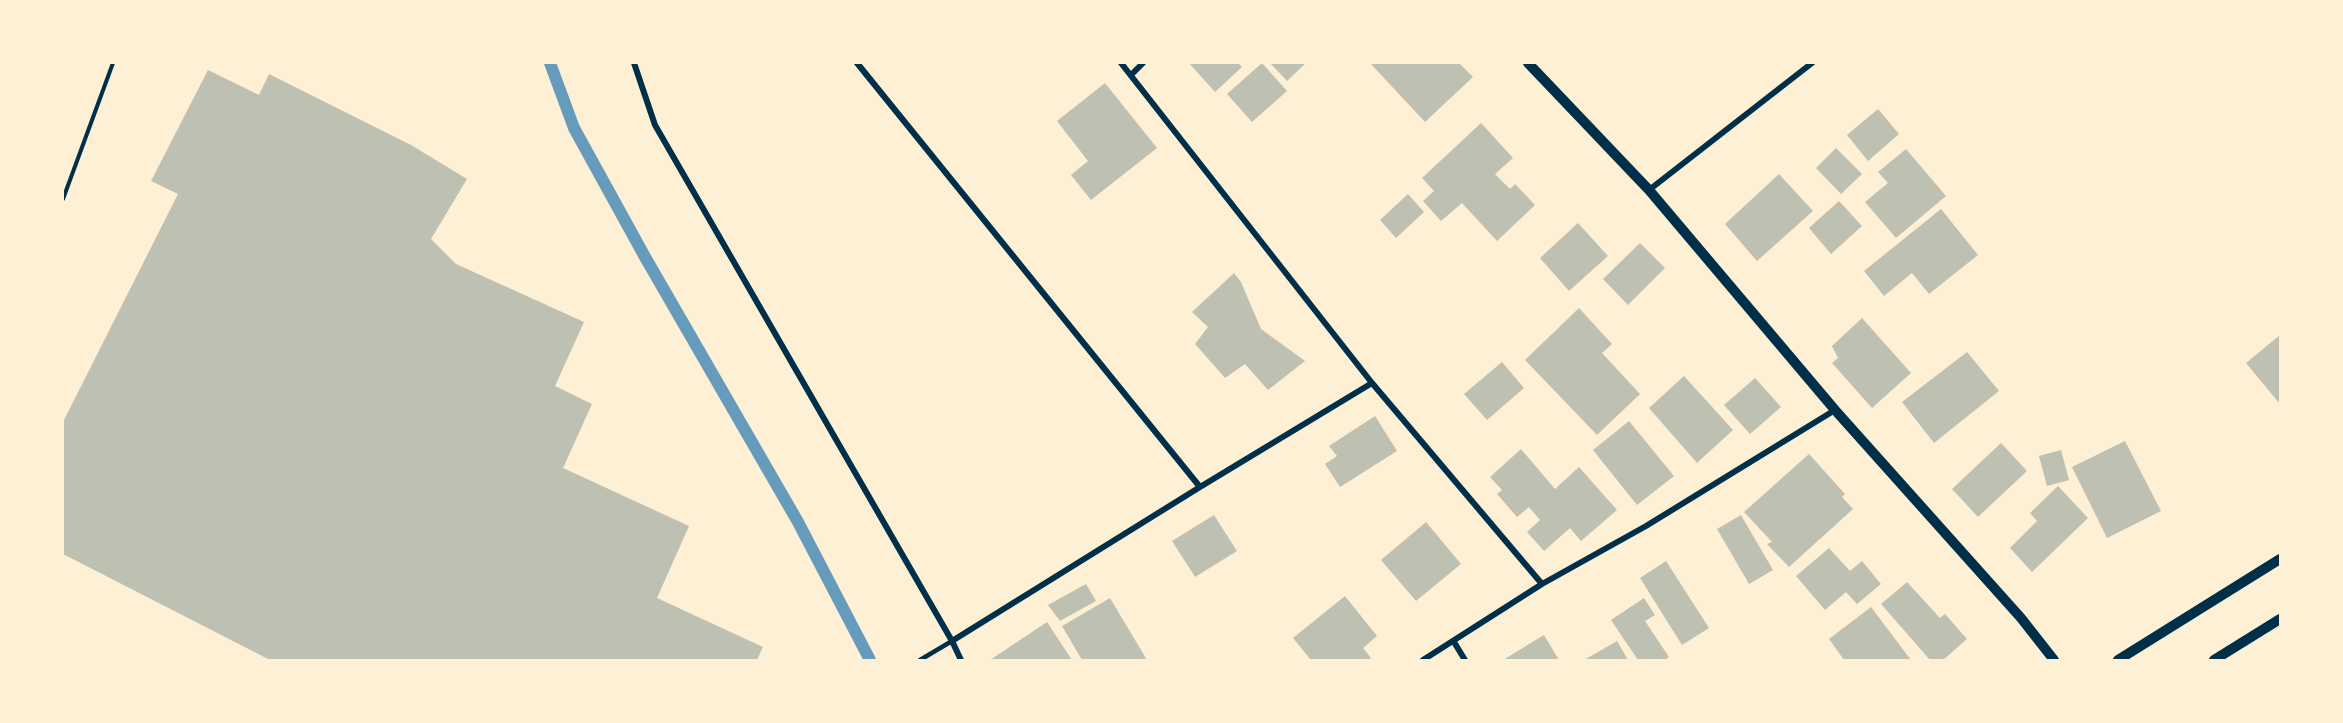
<!DOCTYPE html>
<html>
<head>
<meta charset="utf-8">
<style>
	body { margin:0 }
	#map { position:relative; width:2343px; height:723px; overflow:hidden; background:#fdf0d5; font-family:"Fira Sans Condensed",sans-serif }
	canvas { display:block }
	.frame { position:absolute; inset:0; border:64px solid #fdf0d5; pointer-events:none }
</style>
</head>
<body>
<div id="map">
<canvas width="2343" height="723"></canvas>
<div class="frame"></div>
</div>
<script>
const ctx = document.querySelector('canvas').getContext('2d');
ctx.lineJoin = 'round';
const poly = rows => new Path2D(rows.map(r => 'M' + r).join(''));
function stroke(path, color, width, dash) { ctx.strokeStyle = color; ctx.lineWidth = width; ctx.lineCap = dash ? 'butt' : 'round'; ctx.setLineDash(dash || []); ctx.stroke(path); }
function fill(path, color) { ctx.fillStyle = color; ctx.fill(path, 'evenodd'); }
stroke(poly([
	[550,63,574,128,645,257,798,522,870,660]
]), '#669bbc', 12);
fill(poly([
	[1189,63,1238,63,1242,67,1215,92],
	[1262,63,1287,91,1252,122,1227,94],
	[1270,63,1306,63,1287,81],
	[1370,63,1459,63,1473,77,1425,122],
	[208,70,259,95,269,74,411,145,467,179,431,239,456,264,584,322,555,386,592,404,563,468,689,526,657,598,763,647,757,660,270,660,63,554,63,422,178,194,151,181],
	[1105,83,1157,148,1091,200,1071,175,1088,161,1057,121],
	[1878,109,1899,134,1868,161,1847,135],
	[1481,123,1513,158,1495,174,1510,189,1515,184,1535,205,1497,241,1462,203,1441,221,1423,201,1434,191,1422,178],
	[1836,148,1862,174,1841,194,1816,168],
	[1906,149,1946,196,1896,238,1865,202,1888,183,1878,172],
	[1779,174,1813,211,1757,261,1725,224],
	[1408,194,1424,212,1396,238,1380,220],
	[1839,201,1862,226,1831,254,1809,228],
	[1941,209,1978,255,1929,294,1912,273,1884,296,1864,271],
	[1578,223,1608,256,1569,291,1540,258],
	[1640,243,1665,268,1628,305,1603,279],
	[1234,273,1241,282,1261,329,1305,361,1268,390,1245,364,1225,378,1195,344,1208,327,1192,312],
	[1579,308,1612,344,1602,353,1640,394,1597,435,1525,360],
	[1862,318,1911,373,1872,408,1832,363,1838,358,1832,346],
	[2280,335,2280,404,2246,363],
	[1967,352,1999,391,1934,443,1902,402],
	[1502,362,1524,388,1487,420,1464,394],
	[1684,376,1733,430,1697,463,1649,408],
	[1755,378,1781,407,1750,434,1724,405],
	[1375,416,1397,451,1340,487,1325,464,1337,456,1329,446],
	[1629,421,1674,476,1637,505,1593,450],
	[2125,441,2161,511,2107,538,2072,467],
	[2001,443,2027,471,1978,517,1952,489],
	[1521,449,1555,489,1579,467,1617,510,1581,541,1570,528,1544,551,1527,532,1540,520,1529,507,1517,517,1497,494,1502,490,1490,477],
	[2061,450,2069,480,2047,486,2039,456],
	[1809,454,1845,494,1842,497,1853,509,1789,567,1767,544,1772,542,1744,512],
	[2058,486,2088,518,2032,572,2010,548,2037,521,2030,513],
	[1214,515,1237,551,1195,577,1172,541],
	[1741,515,1773,570,1749,584,1717,529],
	[1426,522,1461,564,1416,601,1381,560],
	[1829,548,1850,571,1862,561,1881,584,1857,604,1846,592,1825,610,1796,576],
	[1666,561,1709,628,1682,645,1640,578],
	[1907,582,1940,618,1945,614,1967,639,1943,660,1930,660,1881,604],
	[1086,584,1096,601,1060,621,1048,605],
	[1345,596,1377,636,1363,648,1371,658,1368,660,1311,660,1293,638],
	[1110,598,1147,660,1082,660,1062,626],
	[1644,598,1655,615,1645,621,1669,657,1665,660,1638,660,1611,620],
	[1871,607,1911,660,1844,660,1829,639],
	[1047,622,1072,660,990,660],
	[1544,635,1559,660,1503,660],
	[1617,641,1628,660,1584,660]
]), '#bec0b2');
stroke(poly([
	[63,199,113,63]
]), '#003049', 4);
stroke(poly([
	[920,660,952,641]
]), '#003049', 4.5);
stroke(poly([
	[634,63,655,125,952,641,961,660],
	[857,63,1200,487],
	[1121,63,1372,383,1542,584],
	[1131,75,1143,63],
	[1649,190,1812,63],
	[952,641,1200,487,1372,383],
	[1454,642,1465,660],
	[1423,660,1542,584,1646,526,1835,410]
]), '#003049', 6);
stroke(poly([
	[1528,63,1649,190,1835,410,2021,618,2054,660],
	[2118,660,2280,559],
	[2214,660,2280,619]
]), '#003049', 10);
</script>
</body>
</html>
